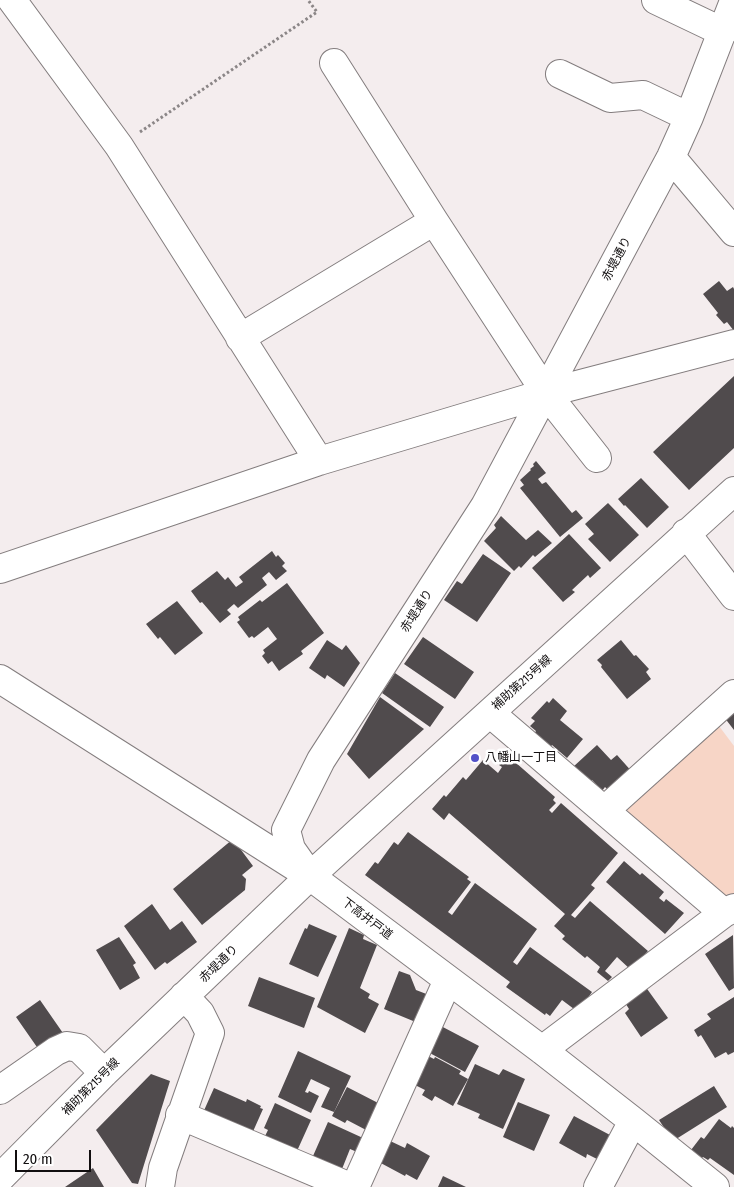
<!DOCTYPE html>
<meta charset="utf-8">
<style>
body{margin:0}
#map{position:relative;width:734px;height:1187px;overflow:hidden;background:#f4edee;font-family:"Fira Sans Condensed",sans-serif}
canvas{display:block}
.scale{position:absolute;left:15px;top:1150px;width:76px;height:22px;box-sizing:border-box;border:2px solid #110e0f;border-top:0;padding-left:6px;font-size:15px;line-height:18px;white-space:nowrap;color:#110e0f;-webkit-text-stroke:4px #fff;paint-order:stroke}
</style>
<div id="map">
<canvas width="734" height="1187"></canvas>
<div class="scale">20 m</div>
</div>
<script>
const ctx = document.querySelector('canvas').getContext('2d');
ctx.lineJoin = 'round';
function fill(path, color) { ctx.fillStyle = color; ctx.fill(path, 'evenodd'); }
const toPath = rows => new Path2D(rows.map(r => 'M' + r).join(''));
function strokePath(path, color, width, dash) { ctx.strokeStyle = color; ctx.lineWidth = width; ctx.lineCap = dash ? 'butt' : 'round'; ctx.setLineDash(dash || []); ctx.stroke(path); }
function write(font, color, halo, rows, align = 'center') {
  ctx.font = font + ' "Fira Sans Condensed","Noto Sans JP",sans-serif'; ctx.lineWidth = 5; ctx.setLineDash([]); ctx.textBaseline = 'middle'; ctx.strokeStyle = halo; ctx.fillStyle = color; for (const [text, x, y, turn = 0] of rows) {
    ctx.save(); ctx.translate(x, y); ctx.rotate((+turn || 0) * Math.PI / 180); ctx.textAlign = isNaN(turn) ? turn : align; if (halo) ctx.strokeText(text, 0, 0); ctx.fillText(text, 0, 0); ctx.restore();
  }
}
fill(toPath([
 [719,726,734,746,734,894,716,896,628,817,627,804]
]), '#f7d5c6');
fill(toPath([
 [719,281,727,291,733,287,734,289,734,331,727,322,724,324,716,315,718,313,703,294],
 [734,376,734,448,689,490,653,452],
 [536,461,546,473,538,479,542,484,546,482,572,513,576,510,583,518,560,537,520,488,524,485,520,480,531,470,530,469,534,466,533,464],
 [641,478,669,507,647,528,625,505,624,506,618,499],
 [608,503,639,535,610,562,588,539,594,534,585,524],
 [501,516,526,540,538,530,552,543,535,557,533,555,521,568,519,566,514,571,484,541,496,528,494,525],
 [569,534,601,568,590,578,588,575,572,590,575,592,563,602,532,568],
 [272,551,276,557,278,555,285,563,282,566,287,571,276,580,269,572,262,578,267,585,238,608,234,604,227,610,231,614,220,623,202,602,200,603,191,591,217,571,225,580,228,577,236,587,243,582,239,577],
 [483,554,511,573,477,622,444,600,457,581,462,584],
 [287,583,324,633,301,651,303,654,279,671,272,661,268,664,262,656,265,653,263,650,277,639,268,627,254,638,252,636,249,638,237,622,240,620,238,617,260,600,262,602],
 [177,601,203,633,175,655,160,637,158,639,146,624],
 [423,637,474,672,455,699,404,664],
 [327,640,342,650,346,645,360,663,344,687,327,675,325,679,309,668],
 [621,640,634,656,636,655,649,669,646,672,651,679,627,699,601,667,602,665,597,660],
 [395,673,444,707,430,727,382,693],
 [380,697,424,729,369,779,347,754],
 [553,698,567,711,560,720,583,739,567,758,552,745,550,748,534,734,536,731,530,726,535,721,531,718,547,701,549,703],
 [734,709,734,730,724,717],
 [597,745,611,760,617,755,634,774,612,794,605,787,602,791,592,780,589,783,573,767],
 [513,750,520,757,515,762,555,797,553,800,556,803,549,810,552,813,561,803,618,853,591,885,595,888,571,915,575,918,590,901,648,951,631,970,617,957,605,971,612,977,608,981,597,972,600,967,587,956,585,958,562,939,565,936,554,926,565,914,449,813,444,820,432,809,444,795,446,797,463,777,466,780,483,760,498,773,502,767,499,765],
 [408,832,469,877,467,879,471,882,448,912,452,915,475,883,537,929,513,962,517,965,530,947,592,992,578,1012,562,1000,550,1016,546,1013,545,1015,506,987,510,982,365,875,375,862,378,864,394,842,398,845],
 [233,839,253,866,242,875,246,879,245,890,202,925,173,889],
 [624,861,640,875,642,873,664,892,659,898,664,902,666,899,684,913,665,934,606,882],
 [152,904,170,930,182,921,197,942,167,964,165,962,155,970,124,926],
 [309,924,337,936,318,977,289,964,305,928,307,929],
 [349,928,364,935,363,939,377,945,360,988,370,994,368,998,379,1004,365,1033,317,1007],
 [733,935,734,988,729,991,705,954],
 [119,937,136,963,133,965,140,978,120,990,96,950],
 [399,971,410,975,416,990,429,995,418,1023,384,1009],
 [259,977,315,998,304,1028,248,1006],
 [645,986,668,1018,641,1037,625,1013,629,1009,624,1001],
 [734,997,734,1052,728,1055,726,1052,715,1058,701,1035,698,1037,694,1030,711,1019,707,1014],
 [40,1000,65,1036,39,1050,16,1017],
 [439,1025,479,1046,465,1072,426,1051],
 [298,1051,351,1076,334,1112,321,1107,330,1088,311,1079,305,1092,308,1093,309,1091,319,1096,311,1113,278,1097],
 [426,1055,434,1059,435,1057,461,1071,459,1074,468,1079,453,1106,435,1096,432,1101,422,1095,425,1090,411,1083],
 [475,1064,499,1075,503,1069,525,1079,503,1129,478,1118,480,1114,457,1104],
 [151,1074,170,1081,138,1184,132,1183,96,1130],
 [714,1086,727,1107,673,1141,659,1120],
 [347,1087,382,1105,368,1131,347,1120,345,1123,332,1116],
 [214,1088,246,1102,247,1099,261,1106,260,1108,263,1109,251,1136,202,1115],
 [518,1102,550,1115,534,1151,503,1137],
 [275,1103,311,1120,297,1151,265,1136,268,1130,264,1128],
 [574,1116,610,1135,597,1159,587,1154,586,1158,559,1143],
 [719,1119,731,1128,732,1126,734,1128,734,1175,710,1158,708,1160,703,1157,702,1158,691,1150,701,1137,704,1139],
 [328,1122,363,1138,357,1152,350,1149,342,1169,313,1156],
 [388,1140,405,1148,407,1143,430,1156,417,1180,406,1174,405,1176,377,1161],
 [93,1168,104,1187,65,1187],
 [443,1176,466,1187,438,1187]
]), '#504b4d');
const minor = toPath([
 [12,0,119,146,319,461],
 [656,0,723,32],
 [334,63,434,221,546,393,597,458],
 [560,74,610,98,643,95,689,117],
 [671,157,734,232],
 [240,338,434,221],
 [686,533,734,596],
 [0,569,319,461,546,393,734,344],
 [0,679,310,876,542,1050,633,1121,715,1187],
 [490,713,724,913],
 [605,810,734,694],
 [310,876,291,849,286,830,321,760,485,506,671,157,689,117,734,1],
 [542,1050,724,913,734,908],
 [0,1090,56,1051,67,1046,79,1048,104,1073],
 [180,1115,350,1187],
 [0,1178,104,1073,310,876,734,491],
 [160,1187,163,1168,210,1033,200,1013,184,996],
 [355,1187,448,980],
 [598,1187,633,1121]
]);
strokePath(minor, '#837d7e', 30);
strokePath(toPath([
 [140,132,317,12,308,0]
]), '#8b8687', 3, [2.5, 2.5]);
strokePath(minor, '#fff', 28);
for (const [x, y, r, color] of [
 [475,758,5,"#5251c8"]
]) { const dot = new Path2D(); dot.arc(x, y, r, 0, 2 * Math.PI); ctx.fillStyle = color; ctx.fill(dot); strokePath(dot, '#fff', 2); }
write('12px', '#110e0f', '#fff', [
 ["赤堤通り",617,259,-62],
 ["赤堤通り",417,611,-57],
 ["補助第215号線",522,683,-42],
 ["下高井戸道",367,919,37],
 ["赤堤通り",219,964,-44],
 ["補助第215号線",91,1087,-45]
]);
write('12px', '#110e0f', '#fff', [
 ["八幡山一丁目",485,758]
], 'left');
</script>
